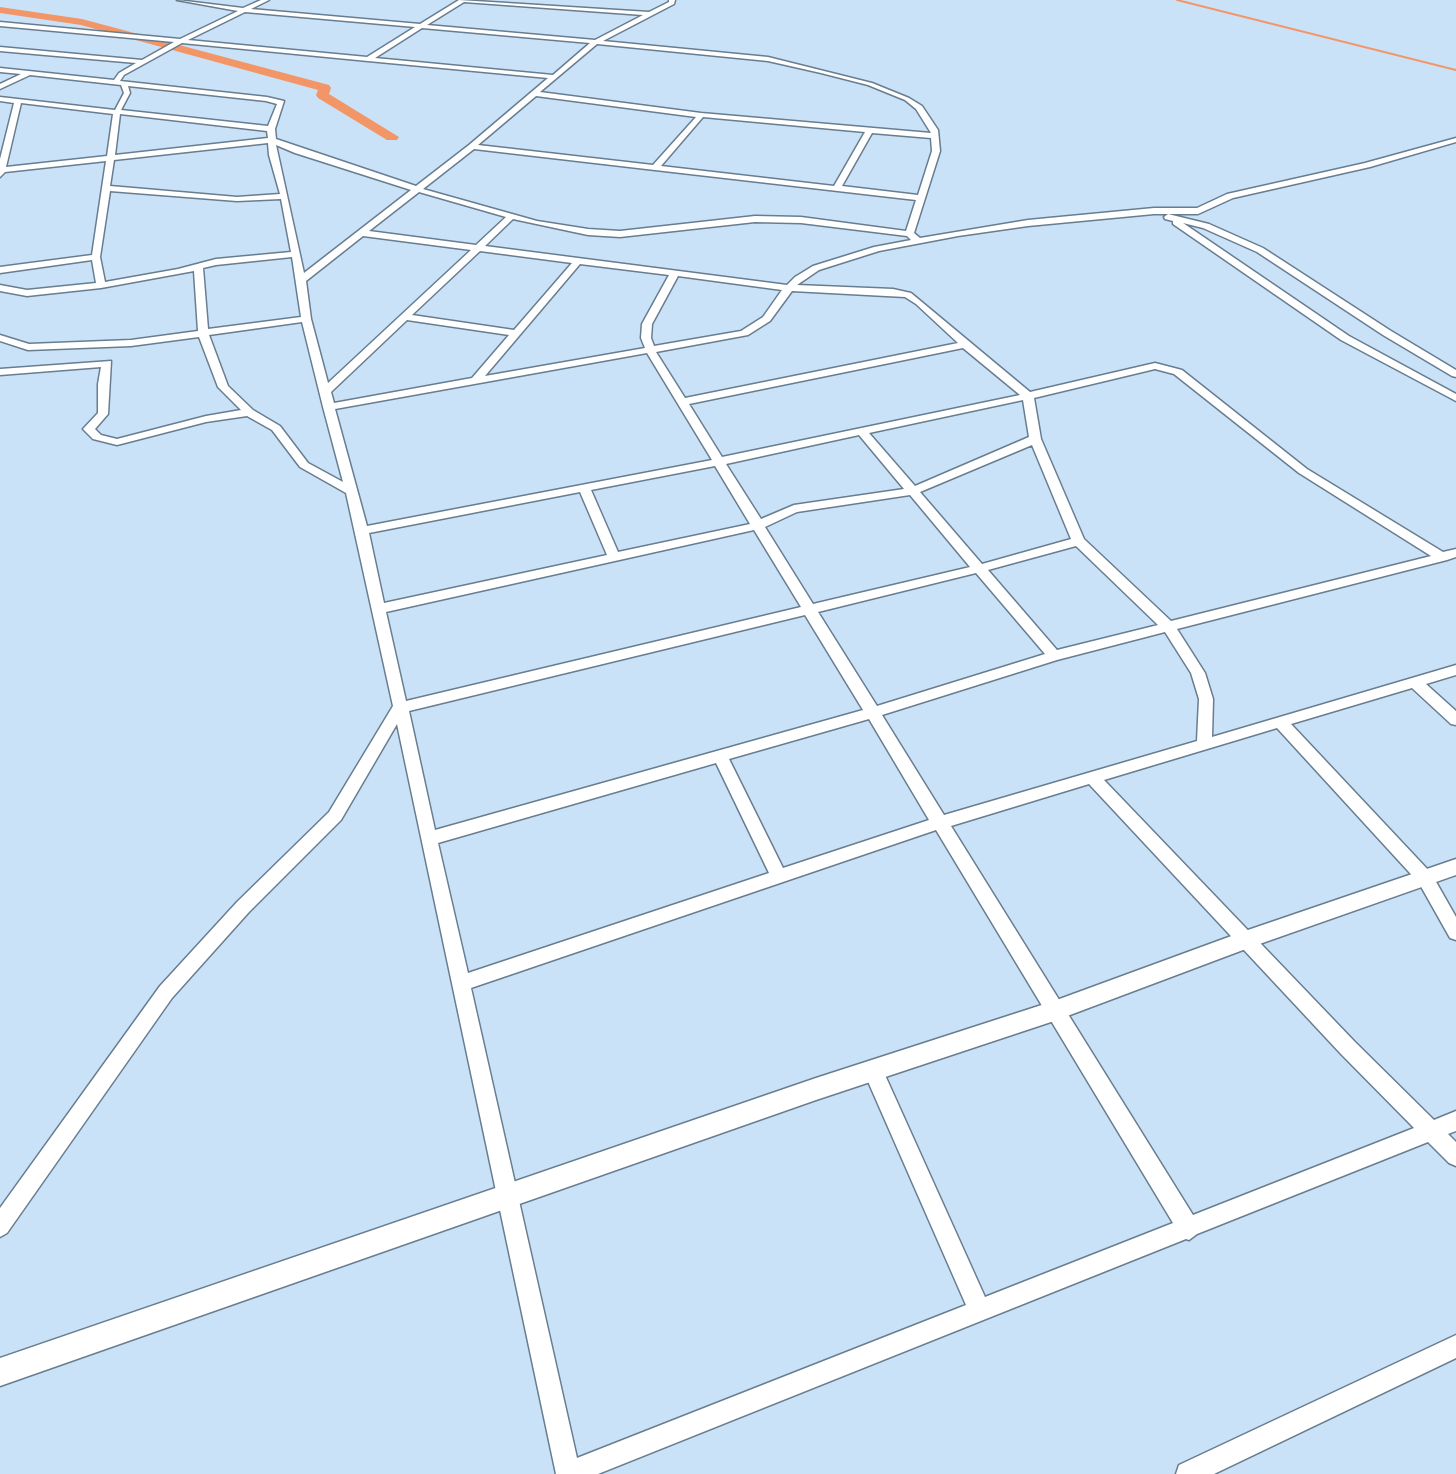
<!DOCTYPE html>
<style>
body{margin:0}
canvas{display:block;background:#cae2f7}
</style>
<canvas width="1456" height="1474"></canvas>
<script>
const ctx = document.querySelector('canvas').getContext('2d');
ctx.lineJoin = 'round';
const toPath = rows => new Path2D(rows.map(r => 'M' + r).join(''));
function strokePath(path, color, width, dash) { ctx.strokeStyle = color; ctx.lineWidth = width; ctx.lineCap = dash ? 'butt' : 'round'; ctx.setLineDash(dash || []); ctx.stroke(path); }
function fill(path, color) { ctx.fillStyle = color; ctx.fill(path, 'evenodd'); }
strokePath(toPath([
 [1177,0,1456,70]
]), '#f39667', 2);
fill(toPath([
 [0,7,82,19,329,85,331,88,329,94,399,137,397,140,387,140,318,98,316,95,318,90,81,25,0,13,0,7]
]), '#f39667');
const minor = toPath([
 [177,0,243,8,261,0,269,0,251,9,420,24,459,0,649,12,669,2,669,0,675,0,674,4,603,41,768,57,872,83,909,98,922,106,938,130,940,151,914,233,920,238,1028,220,1154,208,1197,208,1227,194,1365,163,1456,138,1456,142,1370,167,1233,198,1198,214,1154,214,1028,226,958,236,879,251,819,270,797,285,893,289,911,293,1030,392,1155,363,1182,370,1307,469,1443,552,1456,549,1456,557,1447,560,1177,629,1205,673,1213,699,1212,737,1456,665,1456,675,1426,684,1456,711,1456,725,1451,724,1412,688,1291,724,1431,873,1456,917,1456,940,1450,938,1419,883,1277,728,1104,780,1355,1042,1434,1120,1456,1111,1456,1131,1448,1134,1456,1142,1456,1166,1449,1163,1428,1142,1197,1234,1189,1240,1186,1239,598,1474,556,1474,397,724,341,820,249,912,172,998,7,1233,0,1237,0,1208,160,986,237,902,329,812,393,706,346,493,300,467,272,430,247,416,206,422,117,445,93,439,83,429,98,413,98,384,101,367,0,375,0,369,111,361,108,414,95,429,101,435,117,439,206,416,241,410,218,387,199,337,131,346,28,350,0,341,0,335,29,344,131,340,198,331,194,271,101,288,27,296,0,291,0,285,27,290,96,283,92,260,0,273,0,267,92,255,106,161,5,172,0,177,0,159,14,103,0,101,0,97,115,110,124,93,121,85,30,75,0,89,0,84,21,74,0,72,0,68,114,80,119,73,136,63,0,51,0,47,142,60,174,42,0,26,0,22,180,39,238,11,177,0],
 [464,2,643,15,595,40,427,25,464,2],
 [245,12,415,27,367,57,188,40,245,12],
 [422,28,590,43,553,75,375,58,422,28],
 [182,43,368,61,548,78,469,145,416,186,276,139,275,129,284,101,267,97,120,81,124,75,182,43],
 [597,44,768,61,821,73,868,85,905,100,916,109,931,133,701,113,540,92,597,44],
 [128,86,266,101,277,104,268,126,121,110,130,93,128,86],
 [536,96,696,117,653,165,478,145,536,96],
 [21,103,113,114,107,156,6,167,21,103],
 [120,114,267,131,268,138,115,155,120,114],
 [703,117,865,132,834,186,661,166,703,117],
 [872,133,931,138,932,151,918,195,842,186,872,133],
 [268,143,269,155,280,194,237,197,110,186,114,160,268,143],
 [276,145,295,153,411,190,304,273,276,145],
 [474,149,655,170,916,200,906,231,801,217,755,216,620,231,588,229,537,221,423,189,474,149],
 [110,191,237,201,281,199,291,252,216,259,178,269,105,282,100,257,110,191],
 [419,192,506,217,476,245,369,231,419,192],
 [513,219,588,235,620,237,755,222,801,223,907,236,911,240,874,247,813,266,795,277,787,285,485,246,513,219],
 [363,236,471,250,328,383,311,319,306,281,363,236],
 [480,251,572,263,514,330,412,315,480,251],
 [292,257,301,317,208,329,203,268,216,265,292,257],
 [580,264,669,275,642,324,641,338,645,348,485,376,580,264],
 [678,276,782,290,763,317,741,331,654,346,651,338,652,324,678,276],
 [792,291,905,297,916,304,958,343,685,398,656,352,748,335,770,321,792,291],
 [407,320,509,335,472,378,334,403,331,392,407,320],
 [302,322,323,407,343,482,308,463,280,426,253,410,228,386,209,335,302,322],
 [963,348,1020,395,722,457,689,404,963,348],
 [647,353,712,460,367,526,335,409,647,353],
 [1155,369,1174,374,1299,473,1431,556,1171,621,1084,539,1041,439,1034,398,1155,369],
 [1023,400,1029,437,915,486,869,433,1023,400],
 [859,435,904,489,794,505,761,519,726,464,859,435],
 [1032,445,1071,539,982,564,920,492,1032,445],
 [715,466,750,524,618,552,591,490,715,466],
 [580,492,607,555,384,603,369,533,580,492],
 [910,495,970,567,813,604,765,527,797,512,910,495],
 [754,530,801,607,406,701,386,612,754,530],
 [1076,546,1158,625,1057,650,988,570,1076,546],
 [976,573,1045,654,877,706,818,612,976,573],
 [805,615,863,710,435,830,409,711,805,615],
 [1165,632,1191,673,1199,699,1197,741,944,815,882,715,1057,660,1165,632],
 [869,719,929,820,783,868,729,759,869,719],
 [716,763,769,873,468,973,438,843,716,763],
 [1089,784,1341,1054,1414,1128,1193,1215,951,826,1089,784],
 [936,830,1173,1223,985,1297,880,1064,873,1061,866,1064,863,1070,966,1305,577,1458,471,988,936,830],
 [1168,214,1209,224,1263,248,1391,331,1456,370,1456,377,1452,376,1383,335,1257,252,1203,228,1183,223,1349,336,1456,394,1456,401,1341,340,1173,224,1173,221,1165,219,1164,217,1168,214],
 [1456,1335,1456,1358,1214,1474,1176,1474,1179,1465,1456,1335]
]);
const tertiary = toPath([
 [1456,859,1456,875,1251,947,1054,1021,816,1100,0,1386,0,1358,816,1078,1054,1001,1245,931,1456,859]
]);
strokePath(minor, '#687d90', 3);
strokePath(tertiary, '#687d90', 3);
fill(minor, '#fff');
fill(tertiary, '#fff');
</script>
